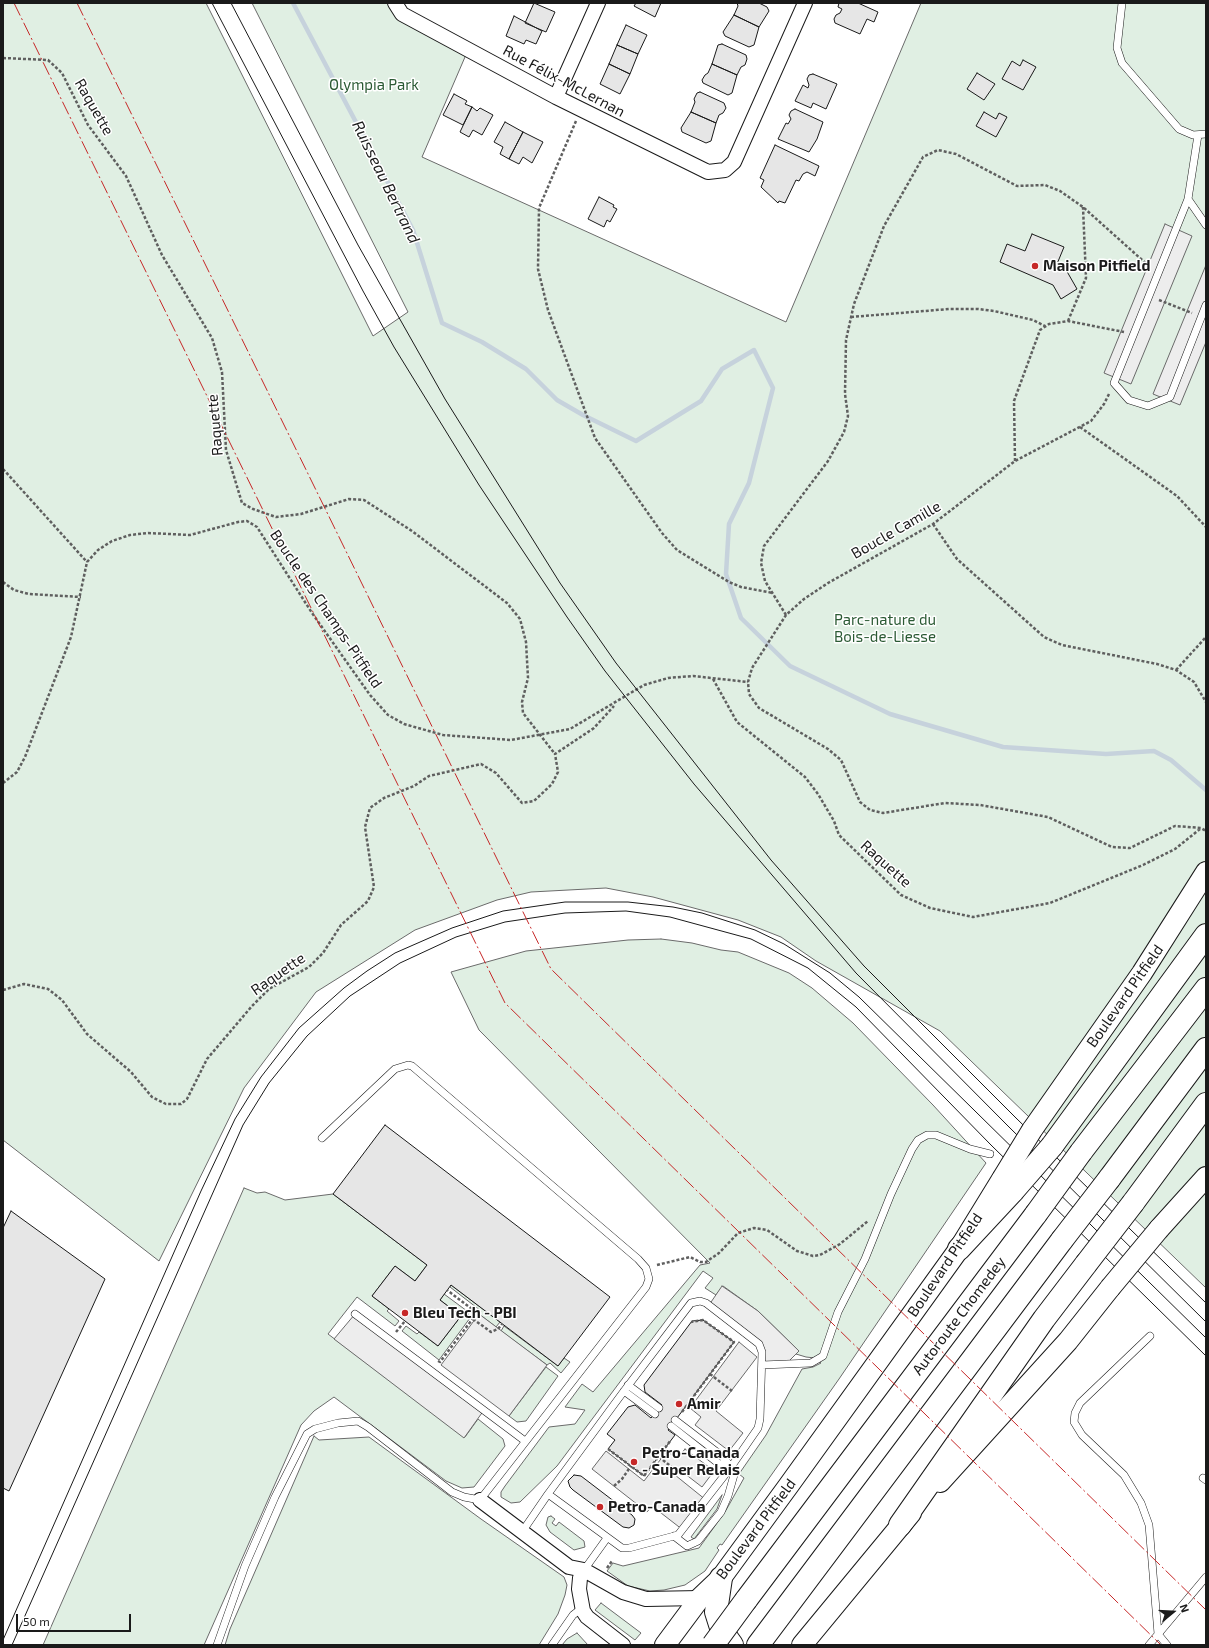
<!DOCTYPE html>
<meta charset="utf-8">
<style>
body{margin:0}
#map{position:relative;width:1209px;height:1648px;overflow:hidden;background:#fff;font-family:"Exo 2",sans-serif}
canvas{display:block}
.frame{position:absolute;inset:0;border:4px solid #1a1a1a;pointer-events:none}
.north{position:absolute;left:1153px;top:1592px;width:40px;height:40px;-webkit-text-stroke:3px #fff;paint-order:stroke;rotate:72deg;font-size:11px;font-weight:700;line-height:16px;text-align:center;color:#1a1a1a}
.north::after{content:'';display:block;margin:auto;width:14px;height:18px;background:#1a1a1a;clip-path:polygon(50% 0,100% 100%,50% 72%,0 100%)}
.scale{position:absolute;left:16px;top:1614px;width:115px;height:18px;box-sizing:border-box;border:2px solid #1a1a1a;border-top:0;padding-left:5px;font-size:12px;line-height:14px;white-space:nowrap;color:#1a1a1a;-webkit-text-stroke:3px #fff;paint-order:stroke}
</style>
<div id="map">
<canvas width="1209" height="1648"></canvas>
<div class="frame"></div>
<div class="north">N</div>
<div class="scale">50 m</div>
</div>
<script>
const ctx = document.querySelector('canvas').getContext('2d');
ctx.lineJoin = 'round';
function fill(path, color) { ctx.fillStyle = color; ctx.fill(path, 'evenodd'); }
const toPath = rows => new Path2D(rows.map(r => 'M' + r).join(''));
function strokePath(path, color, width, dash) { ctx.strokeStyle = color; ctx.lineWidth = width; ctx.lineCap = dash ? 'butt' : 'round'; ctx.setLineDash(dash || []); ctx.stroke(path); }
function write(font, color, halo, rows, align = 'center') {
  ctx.font = font + ' "Exo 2",sans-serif'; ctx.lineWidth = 3; ctx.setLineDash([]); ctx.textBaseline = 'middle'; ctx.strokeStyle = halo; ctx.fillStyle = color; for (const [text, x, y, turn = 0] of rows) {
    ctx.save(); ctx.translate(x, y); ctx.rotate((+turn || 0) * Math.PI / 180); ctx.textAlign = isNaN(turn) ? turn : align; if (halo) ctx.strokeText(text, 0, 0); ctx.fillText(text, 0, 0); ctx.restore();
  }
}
const green = toPath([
 [3,3,206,3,373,336,408,312,252,3,395,3,468,50,422,157,786,322,921,3,1206,3,1206,1288,940,1031,816,961,781,937,738,920,653,897,606,888,531,892,497,900,415,930,316,992,244,1088,159,1261,3,1140,3,3],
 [661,939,692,943,721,950,738,952,789,973,812,988,853,1023,933,1105,986,1163,839,1379,722,1545,720,1544,717,1548,719,1550,705,1571,685,1585,664,1590,650,1591,628,1586,607,1571,613,1563,623,1566,699,1548,725,1512,744,1478,739,1474,766,1435,802,1369,813,1367,821,1363,815,1358,806,1357,796,1354,799,1351,758,1311,723,1286,716,1295,705,1288,713,1278,703,1271,557,1466,520,1502,511,1503,501,1497,501,1492,505,1486,549,1427,575,1424,585,1410,565,1407,582,1384,593,1392,700,1265,710,1263,479,1030,451,972,526,951,628,940,661,939],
 [244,1188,257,1193,265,1192,285,1200,333,1194,427,1265,415,1281,395,1266,372,1296,389,1309,387,1311,399,1321,395,1326,357,1297,328,1334,465,1437,478,1419,503,1439,505,1446,474,1487,462,1488,446,1481,334,1397,314,1411,301,1425,204,1645,43,1645,244,1188],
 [451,1285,500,1322,496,1327,479,1314,481,1311,450,1287,451,1285],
 [444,1294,467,1311,470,1318,439,1360,402,1331,406,1326,417,1334,419,1332,438,1346,461,1316,440,1300,444,1294],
 [504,1326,558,1366,564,1358,570,1362,561,1373,550,1363,547,1365,501,1331,504,1326],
 [546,1367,558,1376,526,1421,517,1422,509,1416,546,1367],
 [314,1436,319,1440,369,1437,481,1519,564,1577,567,1585,565,1595,558,1614,539,1645,225,1645,230,1629,314,1436],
 [722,1495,717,1509,694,1539,691,1537,722,1495],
 [551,1516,555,1519,552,1523,556,1526,559,1522,584,1541,585,1547,574,1550,550,1532,546,1525,548,1517,551,1516],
 [601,1603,641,1633,635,1640,595,1610,601,1603],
 [577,1633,588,1645,562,1645,567,1639,577,1633]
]);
fill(green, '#e0efe3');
strokePath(green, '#6a6a6a', 1);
const parking = toPath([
 [1165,224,1192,236,1131,384,1104,373,1165,224],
 [1206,265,1206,342,1180,405,1153,394,1206,265],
 [722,1286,758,1311,799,1351,786,1364,762,1365,761,1348,709,1305,722,1286],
 [355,1314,484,1410,464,1438,334,1339,355,1314],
 [479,1314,547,1365,509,1416,441,1365,479,1314],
 [739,1342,757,1357,716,1411,743,1433,729,1451,695,1425,701,1417,690,1408,739,1342],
 [685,1449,714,1471,702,1487,680,1470,675,1475,706,1500,683,1530,652,1506,647,1512,592,1469,606,1451,644,1481,667,1451,677,1459,685,1449]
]);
fill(parking, '#ededed');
strokePath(parking, '#6a6a6a', 1);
strokePath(toPath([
 [293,3,413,230,442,323,482,342,526,369,557,400,583,415,636,441,701,401,722,369,754,350,773,388,749,483,729,524,726,574,741,618,790,666,890,714,1003,747,1106,754,1154,751,1171,760,1206,790]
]), '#c6d2dc', 4.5);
const building = toPath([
 [534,3,555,12,546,32,525,23,534,3],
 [636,3,661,3,655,17,634,6,636,3],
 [737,3,759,3,767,7,769,11,759,27,734,15,738,6,737,3],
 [839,3,858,3,878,12,874,22,867,19,860,34,835,23,834,19,836,15,840,13,842,9,838,7,839,3],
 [734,15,759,27,754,45,749,47,725,36,723,32,734,15],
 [514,16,542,31,536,44,526,40,524,44,506,36,514,16],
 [626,25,647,35,638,54,617,45,626,25],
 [722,44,746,55,747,59,745,65,741,67,737,75,712,64,718,45,722,44],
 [617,45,638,54,630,74,609,64,617,45],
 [1023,60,1036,67,1023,90,1002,79,1012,61,1020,66,1023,60],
 [609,64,630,74,620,94,600,84,609,64],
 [712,64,737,75,732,93,728,95,703,83,702,80,705,75,708,73,712,64],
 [977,73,995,84,984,100,967,89,977,73],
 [813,74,837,84,826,109,813,103,811,108,795,101,803,85,808,88,809,85,807,79,809,75,813,74],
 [700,92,724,103,726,108,723,113,719,115,716,123,691,112,695,102,694,99,697,93,700,92],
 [454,94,467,101,465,104,472,107,463,125,443,115,454,94],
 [472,107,477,111,480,108,493,115,482,135,473,130,469,137,460,132,472,107],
 [795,109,823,122,817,139,809,152,778,139,786,123,788,124,791,119,789,115,791,111,795,109],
 [691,112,716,123,711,141,706,143,682,132,681,128,691,112],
 [984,112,996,119,999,113,1007,117,996,137,976,126,984,112],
 [505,122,523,132,509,159,500,154,503,147,494,142,505,122],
 [523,132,543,142,532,163,523,157,519,164,509,159,523,132],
 [775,145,819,166,815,176,807,172,803,174,799,181,796,180,785,203,779,201,778,203,761,187,764,180,760,178,775,145],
 [599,197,614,205,613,207,617,209,610,222,607,220,604,227,588,219,599,197],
 [1032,234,1064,247,1057,264,1065,268,1077,289,1061,299,1053,285,1000,262,1007,244,1025,251,1032,234],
 [385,1125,610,1297,558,1366,451,1285,440,1300,461,1316,438,1346,372,1296,395,1266,415,1281,427,1265,333,1194,385,1125],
 [11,1211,105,1279,9,1491,3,1488,3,1228,11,1211],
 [703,1320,734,1342,668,1430,675,1435,644,1476,608,1449,615,1440,607,1434,628,1407,635,1405,651,1418,662,1405,645,1392,644,1385,692,1321,703,1320],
 [574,1475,581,1476,632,1515,635,1519,634,1525,629,1528,623,1527,573,1490,570,1487,568,1481,574,1475]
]);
fill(building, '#e6e6e6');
strokePath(building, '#1a1a1a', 1);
const service = toPath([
 [1122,3,1117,48,1122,63,1179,129,1193,135,1206,134],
 [1198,135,1188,199,1114,383,1129,400,1148,406,1170,397,1206,305],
 [1188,199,1206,225],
 [355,1314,525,1441],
 [1150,1336,1080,1403,1075,1413,1074,1422,1082,1435,1124,1475,1141,1503,1149,1525,1158,1634,1167,1645],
 [762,1365,811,1363,823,1356,838,1312,865,1259,891,1194,912,1149,918,1140,927,1135,936,1135,970,1149,990,1154],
 [628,1385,659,1408],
 [624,1391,655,1414],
 [671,1426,718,1463,731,1467],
 [1203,1478,1206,1480],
 [522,1532,548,1494,624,1391,691,1303,700,1301,706,1303,759,1344,762,1352,760,1419,758,1428,731,1467,678,1535,629,1548,622,1548,548,1494],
 [674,1536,687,1546,698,1541,721,1512,728,1496,734,1475,731,1467,722,1456,675,1420],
 [584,1570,607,1538],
 [217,1645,245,1566,275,1497,307,1434,315,1429,338,1423,358,1421,368,1427,452,1492,464,1497,480,1500,646,1287,649,1279,646,1268,638,1259,412,1066,408,1065,395,1069,322,1138],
 [552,1645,573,1615,582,1608],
 [1149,1645,1206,1577]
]);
const minor = toPath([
 [395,3,402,14,556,97,708,172,725,170,734,162,805,3],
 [556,97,598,3],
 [480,1500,569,1567,584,1570,623,1592,646,1599,700,1598],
 [584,1570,580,1578,579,1589,583,1611,587,1617,623,1645]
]);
const secondary = toPath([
 [1032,1130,1142,973,1206,872],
 [1159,1229,1206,1177],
 [940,1482,1068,1341,1110,1288],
 [665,1645,700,1598,721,1578,789,1485,959,1249,1002,1179],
 [802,1645,911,1513]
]);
const motorway = toPath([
 [1052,1146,1206,935],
 [1081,1152,1206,989],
 [1109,1179,1206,1049],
 [1133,1203,1206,1104],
 [959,1249,1013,1191],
 [900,1525,1044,1319,1086,1264],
 [721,1578,716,1612,722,1631,732,1645],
 [746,1600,1036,1214],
 [758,1645,1062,1240]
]);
strokePath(service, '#1a1a1a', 8);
strokePath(minor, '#1a1a1a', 16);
strokePath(secondary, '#1a1a1a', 22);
strokePath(motorway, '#1a1a1a', 24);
strokePath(toPath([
 [3,58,48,60,62,73,88,125,126,176,162,255,212,338,222,372,226,450,242,503,253,509,276,517,301,514,349,499,364,500,412,531,507,603,520,619,526,642,528,678,522,702,523,713,555,754],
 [576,121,539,208,538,269,548,310,595,438,662,533,677,550,729,582,741,587,773,593],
 [1159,300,1192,313],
 [851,317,949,309,978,309,994,311,1033,320,1045,326],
 [1068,321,1086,278,1083,207],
 [1109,394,1104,404,1091,421,1015,461,933,524,828,583,804,599,786,615,752,668,748,682,749,694,759,708,828,749,841,760,860,802,870,810,883,813,945,803,980,805,1048,817,1112,847,1130,848,1175,826,1201,828,1206,831],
 [1080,427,1177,496,1206,527],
 [1015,461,1014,401,1040,330,1049,324,1068,321,1124,332],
 [3,469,87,562],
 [933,524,957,559,1044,637,1062,645,1157,664,1176,670,1194,682,1206,702],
 [3,582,14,590,29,594,81,597],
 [786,615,765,581,761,563,764,546,828,461,844,432,848,416,845,394,846,340,854,304,884,226,923,157,938,150,956,154,1017,186,1045,185,1060,191,1083,207,1150,267],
 [1176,670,1206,637],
 [713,679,737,722,805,777,818,794,834,821,839,835,901,895,930,908,973,917,1050,903,1143,865,1175,849,1200,829],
 [3,783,17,772,25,757,71,637,87,562,98,550,112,541,130,535,148,533,190,535,238,522,247,521,257,527,312,613,370,695,388,715,404,724,443,735,511,740,570,729,644,685,668,678,693,676,748,682],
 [3,990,24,984,48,989,62,1000,87,1034,131,1072,152,1097,166,1104,181,1104,187,1099,207,1059,252,1006,269,989,309,967,323,953,341,925,368,901,374,887,365,827,370,808,384,798,414,786,429,776,481,764,496,773,522,803,534,801,552,784,558,772,555,754,594,728,614,706],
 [657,1265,690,1257,700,1262,706,1262,719,1253,738,1233,754,1228,767,1230,797,1251,813,1256,820,1255,840,1244,868,1221],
 [473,1319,491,1332,498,1329,502,1324],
 [396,1332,405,1321],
 [438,1361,440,1362,477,1313,447,1290],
 [710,1374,732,1391],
 [682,1412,734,1342,703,1320,691,1322],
 [608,1449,644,1476,671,1440],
 [659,1457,678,1472],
 [614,1486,622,1479,631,1466],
 [607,1568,612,1561]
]), '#5f5f5f', 2.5, [3, 2]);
strokePath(service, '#fff', 7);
strokePath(minor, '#fff', 14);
strokePath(secondary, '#fff', 20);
strokePath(motorway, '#fff', 22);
strokePath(toPath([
 [212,3,363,291,394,347,479,485,567,617,605,671,694,784,856,973,1008,1126,1206,1322],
 [231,3,358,245,445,399,560,583,616,663,771,860,864,966,1016,1118,1206,1303],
 [3,1640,201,1191,235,1119,261,1077,299,1028,344,988,367,971,395,953,452,928,503,911,565,902,628,902,673,907,702,913,755,930,784,944,830,973,859,997,1206,1338],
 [12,1645,243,1125,269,1083,307,1036,350,996,400,963,456,937,505,922,565,913,626,911,670,917,751,939,808,968,856,1007,991,1145,1206,1356]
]), '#1a1a1a', 1);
const secondaryBridge = toPath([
 [1002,1179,1032,1130],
 [1110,1288,1159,1229]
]);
const motorwayBridge = toPath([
 [1013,1191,1052,1146],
 [1036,1214,1081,1152],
 [1062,1240,1109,1179],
 [1086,1264,1133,1203],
 [713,1645,746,1600]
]);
strokePath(secondaryBridge, '#1a1a1a', 22, []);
strokePath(motorwayBridge, '#1a1a1a', 24, []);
strokePath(secondaryBridge, '#fff', 20);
strokePath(motorwayBridge, '#fff', 22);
strokePath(toPath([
 [14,3,505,1003,1161,1645],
 [77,3,551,969,1206,1610]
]), '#c62828', 1, [14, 3, 2, 3]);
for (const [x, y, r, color] of [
 [1035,266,4,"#c62828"],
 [405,1313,4,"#c62828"],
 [679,1404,4,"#c62828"],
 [634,1462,4,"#c62828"],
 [600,1507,4,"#c62828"]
]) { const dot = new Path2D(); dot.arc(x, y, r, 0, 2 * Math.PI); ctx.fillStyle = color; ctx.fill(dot); strokePath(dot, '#fff', 1.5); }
write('15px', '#1a1a1a', '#fff', [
 ["Rue Félix-McLernan",564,81,28],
 ["Raquette",94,107,60],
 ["Raquette",215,425,-95],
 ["Boucle Camille",896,530,-30],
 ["Boucle des Champs-Pitfield",326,609,56],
 ["Raquette",886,864,42],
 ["Raquette",278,974,-35],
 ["Boulevard Pitfield",1125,996,-55],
 ["Boulevard Pitfield",945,1265,-56],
 ["Autoroute Chomedey",959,1316,-53],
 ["Boulevard Pitfield",756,1529,-53]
]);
write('15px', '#2b5a34', '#fff', [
 ["Olympia Park",374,85],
 ["Parc-nature du",885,620],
 ["Bois-de-Liesse",885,637]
]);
write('bold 15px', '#1a1a1a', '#fff', [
 ["Maison Pitfield",1043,266],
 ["Bleu Tech - PBI",413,1313],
 ["Amir",687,1404],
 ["Petro-Canada",642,1453],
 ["- Super Relais",642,1470],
 ["Petro-Canada",608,1507]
], 'left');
write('italic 16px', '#1a1a1a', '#fff', [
 ["Ruisseau Bertrand",386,182,64]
]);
</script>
